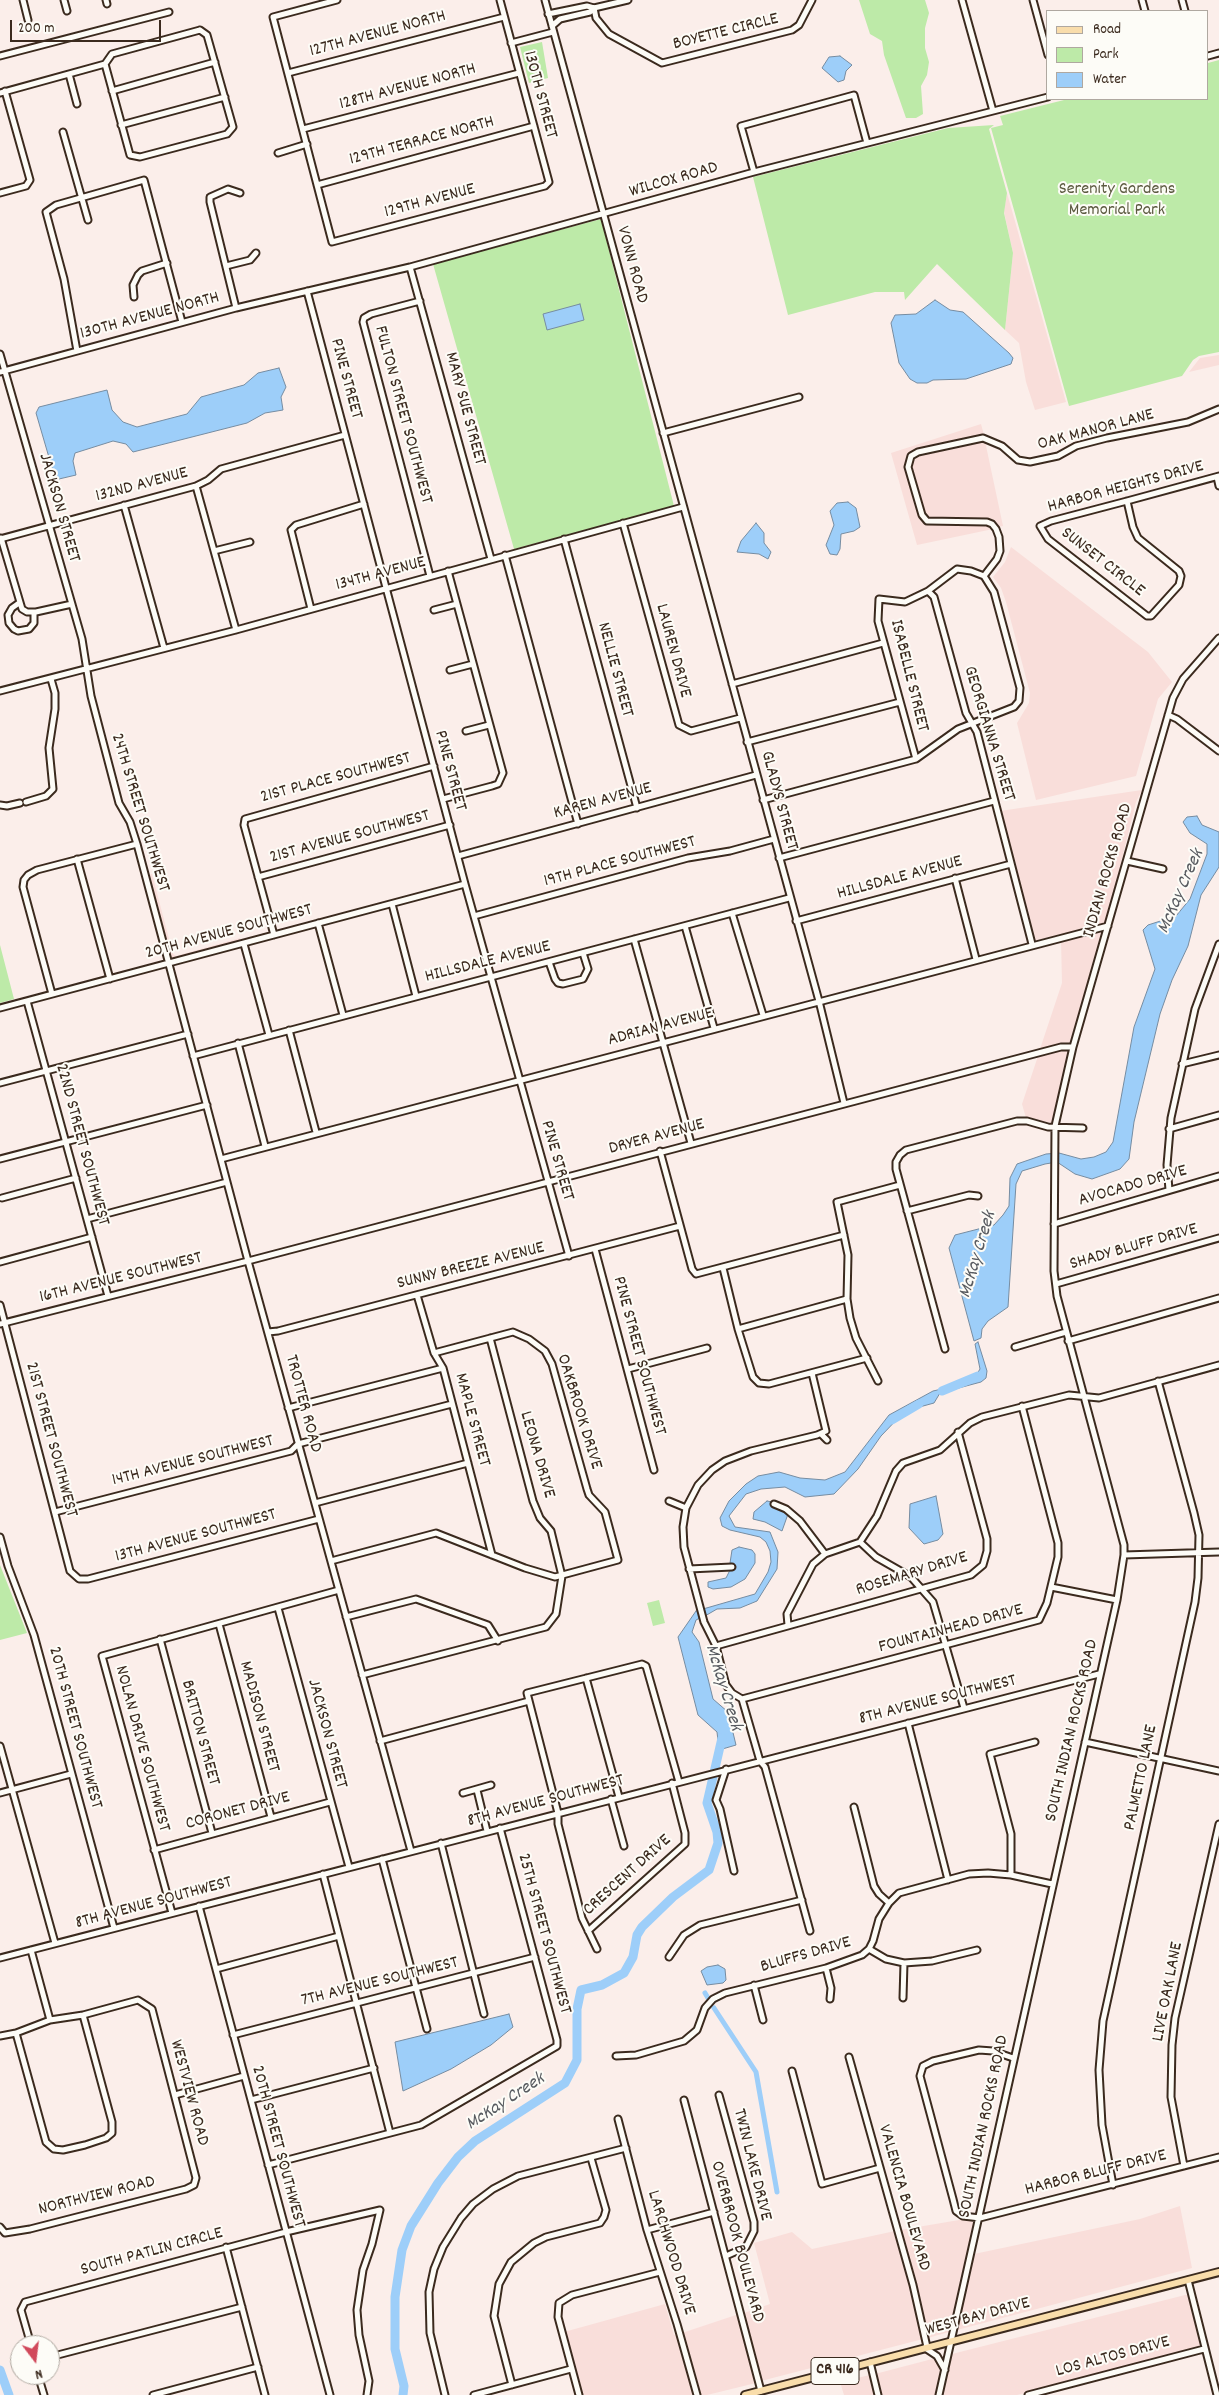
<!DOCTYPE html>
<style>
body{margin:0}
#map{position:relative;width:1219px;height:2395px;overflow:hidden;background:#fbeeea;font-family:Dekko,sans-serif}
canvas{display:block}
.legend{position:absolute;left:1046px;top:10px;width:162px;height:90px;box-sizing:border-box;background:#fdfcf7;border:1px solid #afa8a0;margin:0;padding:6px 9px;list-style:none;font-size:15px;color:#3b2a1e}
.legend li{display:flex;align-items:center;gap:10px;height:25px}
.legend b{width:25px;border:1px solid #afa8a0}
.north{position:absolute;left:10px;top:2335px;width:50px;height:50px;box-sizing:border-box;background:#fdfcf7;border:1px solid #afa8a0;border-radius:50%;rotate:165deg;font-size:14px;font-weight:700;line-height:20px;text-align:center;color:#3b2a1e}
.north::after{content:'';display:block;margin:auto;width:18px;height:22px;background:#d1495b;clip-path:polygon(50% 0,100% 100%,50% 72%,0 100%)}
.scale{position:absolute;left:10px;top:20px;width:151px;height:22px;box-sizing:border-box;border:2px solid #3b2a1e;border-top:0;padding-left:6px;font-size:15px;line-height:18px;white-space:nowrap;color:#3b2a1e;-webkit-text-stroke:4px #fdfcf7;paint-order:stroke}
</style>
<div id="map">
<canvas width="1219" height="2395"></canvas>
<ul class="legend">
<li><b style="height:6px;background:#f9ddab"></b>Road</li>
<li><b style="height:14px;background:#bdeaa8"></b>Park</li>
<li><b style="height:14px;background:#9dcef9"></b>Water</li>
</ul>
<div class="north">N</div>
<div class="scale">200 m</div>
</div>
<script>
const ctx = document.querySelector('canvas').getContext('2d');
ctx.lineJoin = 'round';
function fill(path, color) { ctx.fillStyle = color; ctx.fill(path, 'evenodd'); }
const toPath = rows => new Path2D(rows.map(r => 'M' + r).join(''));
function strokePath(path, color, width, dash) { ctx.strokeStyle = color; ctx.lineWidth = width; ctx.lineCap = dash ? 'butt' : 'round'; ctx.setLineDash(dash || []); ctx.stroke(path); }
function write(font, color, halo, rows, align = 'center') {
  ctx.font = font + ' Dekko,sans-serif'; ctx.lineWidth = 4; ctx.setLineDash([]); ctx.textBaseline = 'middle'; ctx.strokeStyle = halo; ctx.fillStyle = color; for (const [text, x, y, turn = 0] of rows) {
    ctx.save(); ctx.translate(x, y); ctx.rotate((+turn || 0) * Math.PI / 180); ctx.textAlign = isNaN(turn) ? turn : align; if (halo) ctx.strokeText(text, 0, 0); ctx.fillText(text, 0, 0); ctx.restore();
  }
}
fill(toPath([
 [1007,193,1066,402,1035,410,1026,382,1019,343,1005,330,1013,253,1004,212],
 [1219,355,1219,365,1189,372,1200,358],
 [981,424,984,435,916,450,910,453,906,468,919,515,926,523,933,525,987,525,993,529,917,545,891,453],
 [975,441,985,441,1003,526,998,527,993,521,987,519,929,519,924,513,911,467,913,458],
 [1011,547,1148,652,1172,682,1158,699,1136,776,1036,800,1017,723,1029,703,1030,693,1006,602,1001,588,993,577,1005,562],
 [1142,790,1136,802,1106,923,1034,941,1000,811],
 [152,874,173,954,176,956,240,938,241,940,171,959,148,875],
 [1104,930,1071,1044,1060,1044,1040,1049,1062,983,1061,940],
 [1061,1050,1070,1050,1053,1123,1026,1118,1022,1104,1038,1056],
 [1180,2206,1192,2268,957,2330,974,2254,1140,2219],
 [965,2219,976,2221,952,2331,928,2338,900,2230],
 [895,2231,923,2339,761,2381,744,2313,770,2304,754,2243,792,2232,812,2249],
 [1189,2294,1201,2346,1017,2395,942,2395,952,2354],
 [665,2304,674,2335,677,2334,694,2395,581,2395,564,2332],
 [739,2314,756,2383,707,2395,699,2395,682,2333],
 [936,2358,942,2371,936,2395,881,2395,875,2374],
 [870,2375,875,2395,844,2395,840,2382]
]), '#f9deda');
fill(toPath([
 [859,0,925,0,929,13,925,28,925,48,929,62,927,75,921,86,923,114,916,118,906,118,884,55,882,41,870,34],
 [542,42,548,78,529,83,520,47],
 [1219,60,1219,352,1199,356,1193,360,1182,376,1069,406,991,128,1003,125,1000,116,1068,99,1208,99,1208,63],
 [994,125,989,129,1007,193,1004,213,1013,253,1005,330,937,264,905,300,904,292,875,292,788,315,753,177,948,128],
 [601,219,674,506,514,549,433,264],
 [0,945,14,999,0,1003],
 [0,1565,27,1633,0,1640],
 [659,1600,665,1623,653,1626,647,1603]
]), '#bdeaa8');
const water = toPath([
 [840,56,852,65,846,71,844,80,838,82,822,68,829,57,840,56],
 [935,300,950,310,963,312,1009,353,1013,358,1011,364,966,379,933,380,927,383,917,383,910,379,899,363,891,323,895,315,916,314,935,300],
 [580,304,584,320,547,330,543,314,580,304],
 [279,368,286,387,281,397,283,410,265,413,247,423,133,452,126,444,113,441,75,453,73,461,76,475,59,479,55,478,36,413,39,407,107,390,112,410,123,422,137,427,187,414,201,397,244,385,258,373,279,368],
 [848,502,856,508,860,527,854,531,841,534,840,549,837,555,830,554,826,545,834,525,830,511,837,503,848,502],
 [756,523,764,533,764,543,771,552,768,559,759,554,737,552,741,541,756,523],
 [1197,816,1202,825,1219,832,1219,867,1201,895,1188,946,1172,980,1160,1014,1134,1122,1129,1159,1120,1169,1092,1179,1075,1174,1057,1162,1045,1164,1022,1171,1016,1184,1008,1307,988,1321,982,1329,981,1338,974,1341,949,1248,955,1235,994,1225,1003,1215,1009,1206,1010,1178,1017,1164,1046,1154,1059,1153,1081,1159,1094,1157,1106,1152,1113,1142,1134,1027,1155,969,1143,930,1148,925,1176,916,1190,899,1207,854,1207,844,1190,833,1183,822,1187,817,1197,816],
 [978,1342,987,1371,986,1378,981,1382,940,1393,934,1403,905,1411,881,1436,858,1469,834,1494,805,1497,785,1487,761,1489,746,1494,729,1516,735,1527,770,1532,778,1552,777,1569,757,1601,740,1608,717,1609,705,1616,703,1609,755,1594,768,1572,771,1562,770,1551,766,1542,760,1537,730,1530,722,1526,720,1518,729,1501,746,1484,758,1476,779,1472,800,1478,825,1480,845,1472,889,1415,933,1391,960,1385,975,1377,980,1369,975,1344,978,1342],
 [936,1496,943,1534,938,1540,924,1544,909,1528,910,1504,936,1496],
 [767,1501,772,1502,771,1506,788,1514,782,1531,765,1522,753,1519,754,1512,767,1501],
 [739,1547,752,1550,755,1554,755,1563,745,1579,731,1587,713,1589,708,1587,708,1582,726,1578,730,1570,735,1569,734,1564,730,1563,732,1550,739,1547],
 [696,1611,698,1611,700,1618,696,1620,692,1632,699,1642,713,1699,728,1712,736,1745,719,1750,717,1732,698,1715,678,1637,696,1611],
 [718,1965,725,1969,726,1980,723,1983,707,1985,701,1971,707,1967,718,1965],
 [509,2014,513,2027,491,2045,451,2069,403,2091,395,2042,509,2014]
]);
fill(water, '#9dcef9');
strokePath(water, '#768ca1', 1);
strokePath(toPath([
 [705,1993,708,1998],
 [714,2008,756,2072,777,2192]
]), '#9dcef9', 5);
strokePath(toPath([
 [942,1391,978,1376],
 [892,1420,919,1404],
 [0,2370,9,2395],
 [403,2395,404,2386,395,2349,395,2297,402,2250,411,2226,438,2183,458,2157,475,2141,565,2083,577,2060,577,2009,581,1990,602,1985,624,1973,633,1957,637,1935,642,1927,673,1897,709,1870,718,1843,717,1832,707,1803,722,1738]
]), '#9dcef9', 9);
const minor = toPath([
 [23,0,28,20],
 [64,0,67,11],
 [106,0,107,4],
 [337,0,273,17,332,242,545,186,549,182,500,0],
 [545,0,819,1001,844,1103],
 [628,0,594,8,596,18,609,34,662,63,792,30,799,25,812,0],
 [962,0,993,111],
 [1033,0,1048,55],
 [1142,0,1145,11],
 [1182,0,1185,11],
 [548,14,587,6,594,8],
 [552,26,560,19,590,12,594,8],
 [200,30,207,35,233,127,227,134,140,157,130,155,105,64,112,54,200,30],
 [511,43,553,32],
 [0,56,169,12],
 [1208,56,1219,53],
 [288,73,504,17],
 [69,74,77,104],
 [112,91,215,62],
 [0,93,105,64],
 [121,125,225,97],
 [303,129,519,73],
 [63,132,88,220],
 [278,153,307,144],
 [754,172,741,126,854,95,867,143],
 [317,185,534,126],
 [0,193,26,186,30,180,5,91],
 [226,266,250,260,256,253],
 [410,267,491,559],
 [307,291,465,884,569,1256],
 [134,297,133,285,138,275,142,271,167,263],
 [420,301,371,314,364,318,363,322,430,576],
 [236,308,210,202,210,197,228,189,240,193],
 [77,351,64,279,46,212,56,205,144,180,182,322],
 [0,354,82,639,91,696,119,803,130,822,137,844,248,1261,411,1851],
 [0,372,236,308,410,267,754,172,1048,97],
 [663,433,799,397],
 [1217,477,1219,486],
 [196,486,236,630],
 [1127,501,1133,527,1138,538,1179,571,1181,576,1179,585,1151,616,1147,616,1048,539,1040,526,1051,521,1127,501,1219,476],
 [124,505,164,648],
 [623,523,679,725,691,731,740,718],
 [1,538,22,609,27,612,36,612,72,604],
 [0,539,196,486,208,480,221,469,345,435],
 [564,539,637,808],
 [214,551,250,542],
 [505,555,578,824],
 [984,576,997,559,1000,551,999,537,996,529,992,524,987,522,927,521,922,515,908,467,911,456,918,452,983,438,1002,446,1018,460,1030,462,1058,456,1076,446,1107,438,1188,422,1219,409],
 [928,591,934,597,966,713,977,732,1032,944],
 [19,603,12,608,8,615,9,623,14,629,18,631,29,629,34,623,34,612],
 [311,609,291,530,296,525,364,504],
 [434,610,457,604],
 [450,670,473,664],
 [732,684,883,643],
 [0,691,236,630,683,507],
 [1168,715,1177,719,1219,751],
 [466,731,489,725],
 [747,742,900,702],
 [443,799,492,786,498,784,503,773,448,571],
 [763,800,916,759,958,729,1014,707,1019,701,1020,688,994,592,984,576,971,571,957,569,928,591,905,602,879,599,878,621,916,759],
 [26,802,46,796,53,789,49,748,55,709,55,693,51,679],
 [0,805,7,806,20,803],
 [458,856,756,775],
 [779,858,994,801],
 [77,859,110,979],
 [1127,861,1163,869],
 [258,877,450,825],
 [955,878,976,959],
 [392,904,416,996],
 [732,913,763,1015],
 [474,916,688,858,730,851,774,839],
 [796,921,1011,864],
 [318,923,343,1015],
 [685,926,714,1028],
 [274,935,244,825,245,819,434,766],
 [634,939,691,1143],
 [244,944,269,1035],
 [549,962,555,979,558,983,563,984,583,979,588,969,583,953],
 [52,994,23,887,24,880,28,875,37,870,137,844],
 [27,1001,108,1296],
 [0,1008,465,884],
 [289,1030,316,1132],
 [238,1043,265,1146],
 [193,1056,789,898],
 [1182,1064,1219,1055],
 [0,1083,188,1034],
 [1169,1129,1219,1115],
 [660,1151,692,1269,696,1274,844,1235],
 [0,1159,207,1105],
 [221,1159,1108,926],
 [1169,1190,1167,1165,1171,1118,1195,1009,1219,944],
 [2,1198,76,1178],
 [907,1211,969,1195,978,1196],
 [87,1219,227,1182],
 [1054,1224,1219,1176],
 [595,1249,654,1470],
 [0,1262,92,1237],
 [723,1268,738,1329,753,1377,759,1383,769,1384,867,1358],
 [1056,1284,1219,1238],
 [417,1295,434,1353,443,1368,492,1555],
 [0,1305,70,1571,79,1579,88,1579,319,1519],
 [0,1324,248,1261,1061,1047,1073,1047],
 [738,1329,847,1299],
 [268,1332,278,1331,680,1226],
 [1068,1341,1219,1298],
 [1015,1347,1066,1332],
 [945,1349,896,1169,896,1162,900,1155,906,1150,1017,1121,1027,1121,1048,1127,1083,1128],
 [628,1369,707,1348],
 [878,1381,856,1338,850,1318,847,1299,848,1255,837,1202,900,1185],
 [288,1408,443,1368],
 [821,1434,827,1440],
 [669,1501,686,1508],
 [315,1503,468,1463],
 [774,1504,786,1509,800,1521,825,1554],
 [55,1512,291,1451,298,1444,452,1404],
 [0,1537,8,1566,34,1635,114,1928],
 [860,1542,876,1557,911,1577,933,1602,964,1708],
 [1124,1555,1219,1552],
 [331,1561,436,1533,525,1568,555,1577,618,1560,605,1512,589,1495,587,1489,552,1364,545,1351,529,1339,513,1332,434,1353],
 [689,1569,732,1567],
 [1051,1587,1117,1600],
 [278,1608,349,1867],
 [346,1617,416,1599,488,1625,498,1641],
 [219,1624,271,1817],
 [788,1625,787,1614,813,1564,825,1554,860,1542,877,1516,896,1471,903,1463,940,1450,970,1423,982,1417,1069,1395,1099,1398,1219,1365],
 [160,1639,212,1833],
 [716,1646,971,1575,983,1565,987,1551,987,1539,958,1432],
 [362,1675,546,1627,556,1614,562,1576,551,1531,540,1518,533,1501,490,1338],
 [586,1678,619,1797],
 [742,1699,1039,1620,1047,1603,1058,1557,1058,1543,1022,1406],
 [908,1723,948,1880],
 [380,1741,529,1701],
 [1085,1742,1219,1771],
 [0,1746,55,1943],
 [726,1769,716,1800,720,1809,734,1871],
 [477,1790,487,1831],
 [0,1793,71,1774],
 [463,1793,491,1785],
 [611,1799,624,1846],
 [854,1807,874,1886,879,1894,889,1903],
 [441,1843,484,2014],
 [154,1850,330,1802],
 [382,1859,427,2029],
 [323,1874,390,2133],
 [1011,1875,1011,1834,990,1754,1035,1742],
 [199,1906,330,2395],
 [172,1913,102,1656,339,1590],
 [588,1931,685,1844,685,1833,672,1783],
 [810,1931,765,1767,760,1761,742,1699,732,1693,726,1685,716,1646,704,1622,684,1547,683,1527,686,1508,698,1485,712,1470,725,1461,751,1451,817,1435,826,1431,812,1373],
 [597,1949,582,1918,558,1824,558,1813,527,1693,642,1664,646,1666,679,1782],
 [869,1949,886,1959,904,1963,932,1961,977,1950],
 [31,1950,50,2020],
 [669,1957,684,1935,700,1925,802,1900],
 [0,1958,1099,1674],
 [826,1968,831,1988,830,1999],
 [216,1969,339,1936],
 [754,1985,763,2020],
 [903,1998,904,1963],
 [16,2033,46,2142,54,2149,63,2150,85,2145,106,2138,112,2133,112,2122,83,2015],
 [233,2035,535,1957],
 [0,2036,16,2033,50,2020,83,2015,138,2000,152,2009,196,2178,194,2185,186,2189,30,2229,5,2233,0,2227],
 [616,2056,636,2055,684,2041,697,2030,705,2008,713,1999,725,1993,826,1968,862,1955,869,1949,873,1941,879,1919,889,1903,899,1893,969,1874,988,1873,1011,1875,1052,1884],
 [849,2057,913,2285,927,2347],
 [1013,2058,993,2051,979,2050,933,2061,923,2066,920,2076,953,2199,956,2211,963,2216,980,2218,1219,2157],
 [792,2071,822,2184,880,2168],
 [175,2095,244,2076],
 [719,2095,754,2222,754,2231,746,2247,726,2256],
 [251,2100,374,2068],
 [684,2100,761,2391],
 [618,2119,647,2230,677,2324,697,2395],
 [268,2165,421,2125,557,2046,557,2040,500,1828],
 [1184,2166,1171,2097,1172,2045,1175,2018,1219,1824],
 [1113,2185,1102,2125,1099,2070,1103,2021,1195,1602,1198,1578,1199,1535,1194,1513,1158,1381],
 [647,2230,714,2212],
 [226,2247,265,2395],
 [1188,2280,1217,2395],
 [31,2345,21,2310,25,2302,286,2232,380,2210,372,2244,363,2270,357,2310,359,2335,369,2381,367,2395],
 [925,2348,937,2356,945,2370],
 [50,2357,242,2307],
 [870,2362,878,2395],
 [38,2375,44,2395],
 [512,2385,494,2316,499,2284,511,2262,534,2243,546,2237,600,2223,604,2217,606,2210,591,2158],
 [153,2395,258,2367],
 [445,2395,430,2333,429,2292,434,2269,443,2247,461,2218,473,2204,493,2189,518,2176,626,2148],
 [474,2395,571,2369],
 [579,2395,558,2317,559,2303,572,2295,660,2272],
 [939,2395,1117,1600,1124,1555,1124,1545,1057,1296,1054,1271,1055,1126,1073,1047,1173,698,1183,679,1219,638],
 [1028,2395,1204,2349]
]);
const major = toPath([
 [745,2395,1219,2272]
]);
strokePath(minor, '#3b2a1e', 9);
strokePath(major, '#3b2a1e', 10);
strokePath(minor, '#fdfcf7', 5);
strokePath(major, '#f9ddab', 6);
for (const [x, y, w] of [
 [835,2371,48]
]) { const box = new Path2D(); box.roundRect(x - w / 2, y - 13.5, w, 27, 4); ctx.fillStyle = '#fdfcf7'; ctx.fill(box); strokePath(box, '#3b2a1e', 1); }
write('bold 16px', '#3b2a1e', null, [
 ["CR 416",835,2371]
]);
write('18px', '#3b2a1e', '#fdfcf7', [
 ["BOYETTE CIRCLE",726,33,-14],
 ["127TH AVENUE NORTH",378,35,-15],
 ["128TH AVENUE NORTH",408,88,-15],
 ["130TH STREET",539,95,75],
 ["129TH TERRACE NORTH",422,142,-15],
 ["WILCOX ROAD",674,181,-16],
 ["129TH AVENUE",430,202,-15],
 ["VONN ROAD",631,265,75],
 ["130TH AVENUE NORTH",150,317,-15],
 ["PINE STREET",345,379,75],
 ["MARY SUE STREET",464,409,75],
 ["FULTON STREET SOUTHWEST",402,415,75],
 ["OAK MANOR LANE",1096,431,-15],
 ["132ND AVENUE",142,486,-15],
 ["HARBOR HEIGHTS DRIVE",1126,488,-15],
 ["JACKSON STREET",58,508,74],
 ["SUNSET CIRCLE",1102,563,38],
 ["134TH AVENUE",381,575,-15],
 ["LAUREN DRIVE",672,651,75],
 ["NELLIE STREET",614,670,75],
 ["ISABELLE STREET",908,676,76],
 ["GEORGIANNA STREET",988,734,73],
 ["PINE STREET",449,771,75],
 ["21ST PLACE SOUTHWEST",336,779,-15],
 ["GLADYS STREET",778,801,75],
 ["KAREN AVENUE",603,802,-15],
 ["24TH STREET SOUTHWEST",139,813,73],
 ["21ST AVENUE SOUTHWEST",350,838,-15],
 ["19TH PLACE SOUTHWEST",620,863,-15],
 ["INDIAN ROCKS ROAD",1109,871,-74],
 ["HILLSDALE AVENUE",900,879,-15],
 ["20TH AVENUE SOUTHWEST",229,933,-15],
 ["HILLSDALE AVENUE",488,963,-14],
 ["ADRIAN AVENUE",661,1028,-15],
 ["DRYER AVENUE",657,1138,-15],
 ["22ND STREET SOUTHWEST",81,1145,75],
 ["PINE STREET",556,1161,74],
 ["AVOCADO DRIVE",1133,1187,-16],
 ["SHADY BLUFF DRIVE",1134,1248,-16],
 ["SUNNY BREEZE AVENUE",471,1267,-14],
 ["16TH AVENUE SOUTHWEST",121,1279,-14],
 ["PINE STREET SOUTHWEST",638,1356,75],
 ["TROTTER ROAD",302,1404,75],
 ["OAKBROOK DRIVE",578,1412,73],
 ["MAPLE STREET",471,1420,75],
 ["21ST STREET SOUTHWEST",50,1440,75],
 ["LEONA DRIVE",536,1455,74],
 ["14TH AVENUE SOUTHWEST",193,1462,-14],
 ["13TH AVENUE SOUTHWEST",196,1537,-15],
 ["ROSEMARY DRIVE",912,1575,-17],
 ["FOUNTAINHEAD DRIVE",951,1630,-15],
 ["8TH AVENUE SOUTHWEST",938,1701,-14],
 ["MADISON STREET",258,1717,75],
 ["20TH STREET SOUTHWEST",74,1728,75],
 ["SOUTH INDIAN ROCKS ROAD",1073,1731,-77],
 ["BRITTON STREET",199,1733,75],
 ["JACKSON STREET",326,1734,75],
 ["NOLAN DRIVE SOUTHWEST",141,1749,75],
 ["PALMETTO LANE",1142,1778,-78],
 ["8TH AVENUE SOUTHWEST",546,1802,-15],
 ["CORONET DRIVE",238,1812,-15],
 ["CRESCENT DRIVE",628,1876,-42],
 ["8TH AVENUE SOUTHWEST",154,1904,-15],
 ["25TH STREET SOUTHWEST",543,1934,75],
 ["BLUFFS DRIVE",806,1956,-16],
 ["7TH AVENUE SOUTHWEST",380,1983,-14],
 ["LIVE OAK LANE",1169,1992,-79],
 ["WESTVIEW ROAD",188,2093,75],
 ["SOUTH INDIAN ROCKS ROAD",985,2127,-78],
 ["20TH STREET SOUTHWEST",277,2147,75],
 ["TWIN LAKE DRIVE",751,2165,76],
 ["HARBOR BLUFF DRIVE",1096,2174,-14],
 ["NORTHVIEW ROAD",97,2197,-14],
 ["VALENCIA BOULEVARD",903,2198,74],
 ["OVERBROOK BOULEVARD",736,2242,75],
 ["SOUTH PATLIN CIRCLE",152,2253,-15],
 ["LARCHWOOD DRIVE",670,2253,73],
 ["WEST BAY DRIVE",978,2318,-15],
 ["LOS ALTOS DRIVE",1113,2358,-15]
]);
write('18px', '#5c5a40', '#fdfcf7', [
 ["Serenity Gardens",1117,191],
 ["Memorial Park",1117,212]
]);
write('italic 19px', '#585b60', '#fdfcf7', [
 ["McKay Creek",1182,892,-66],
 ["McKay Creek",979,1255,-73],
 ["McKay Creek",722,1688,73],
 ["McKay Creek",506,2103,-33]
]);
</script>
